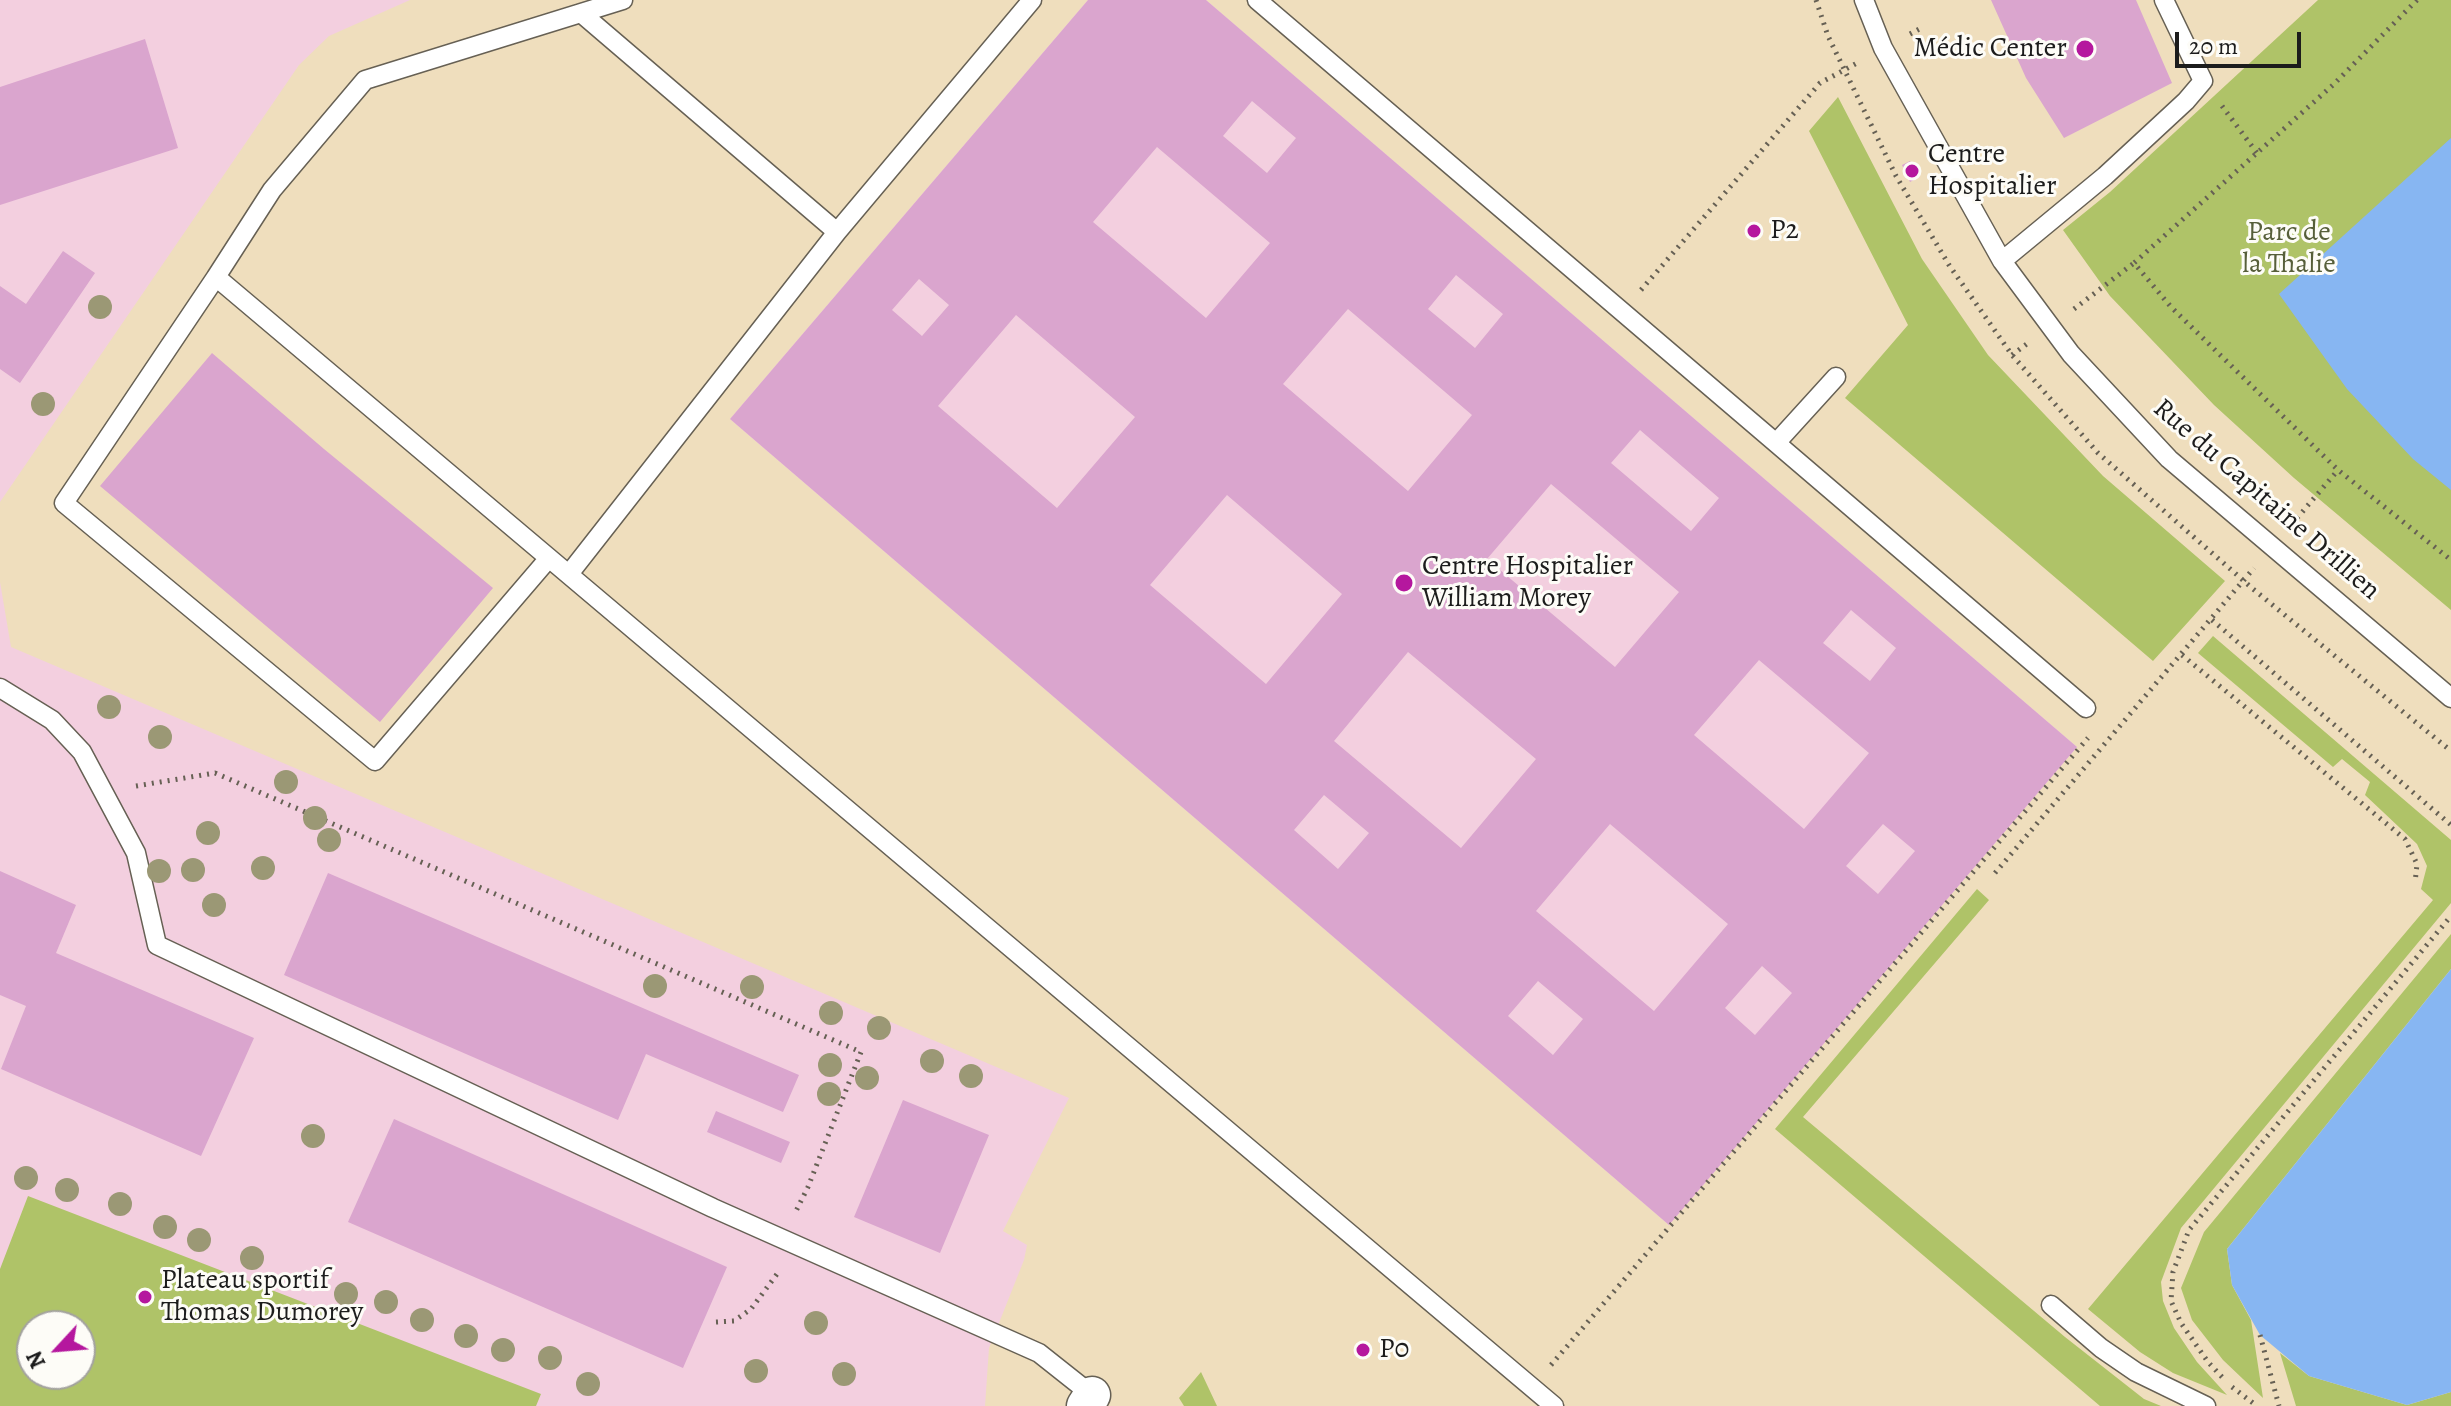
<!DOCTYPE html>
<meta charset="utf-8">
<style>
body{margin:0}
#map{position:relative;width:2451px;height:1406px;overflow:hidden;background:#efdebd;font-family:Alegreya,serif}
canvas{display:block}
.north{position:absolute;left:16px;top:1310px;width:80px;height:80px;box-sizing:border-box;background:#fdfcf7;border:2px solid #a3a29f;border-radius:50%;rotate:244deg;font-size:22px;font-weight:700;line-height:32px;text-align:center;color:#1c1c1c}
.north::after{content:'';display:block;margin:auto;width:28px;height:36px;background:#b5179e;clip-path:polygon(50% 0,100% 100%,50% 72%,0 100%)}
.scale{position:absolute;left:2175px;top:32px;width:126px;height:36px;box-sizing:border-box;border:4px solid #1c1c1c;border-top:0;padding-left:10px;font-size:24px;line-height:28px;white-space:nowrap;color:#1c1c1c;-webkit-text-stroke:6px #fdfcf7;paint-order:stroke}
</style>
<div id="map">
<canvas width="2451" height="1406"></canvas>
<div class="north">N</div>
<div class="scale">20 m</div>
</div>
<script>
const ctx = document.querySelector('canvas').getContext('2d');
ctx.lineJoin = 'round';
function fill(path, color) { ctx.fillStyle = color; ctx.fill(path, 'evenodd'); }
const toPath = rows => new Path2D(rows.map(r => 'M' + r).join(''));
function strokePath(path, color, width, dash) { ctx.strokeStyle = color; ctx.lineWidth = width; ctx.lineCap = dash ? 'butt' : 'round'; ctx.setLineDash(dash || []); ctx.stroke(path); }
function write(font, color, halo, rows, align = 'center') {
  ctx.font = font + ' Alegreya,serif'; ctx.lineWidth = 6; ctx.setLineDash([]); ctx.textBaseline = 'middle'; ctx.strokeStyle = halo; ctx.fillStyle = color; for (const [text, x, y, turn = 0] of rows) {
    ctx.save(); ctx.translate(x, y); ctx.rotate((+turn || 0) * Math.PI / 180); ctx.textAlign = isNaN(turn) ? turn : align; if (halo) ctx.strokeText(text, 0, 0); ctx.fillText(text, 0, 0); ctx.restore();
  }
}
fill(toPath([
 [0,0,410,0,329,36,299,65,0,502],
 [1088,0,1206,0,2077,747,1669,1225,730,419],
 [0,582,11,647,1069,1098,1003,1231,1027,1245,1024,1260,989,1348,985,1406,0,1406],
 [32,1326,80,1326,80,1374,32,1374]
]), '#f3cfdf');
fill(toPath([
 [2318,0,2451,0,2451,610,2294,478,2214,405,2110,296,2063,230,2110,192],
 [1838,97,1922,259,1988,355,2103,476,2225,581,2153,661,1845,398,1908,325,1809,131],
 [2213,636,2451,840,2451,903,2181,1228,2161,1282,2163,1301,2174,1328,2197,1362,2227,1395,2173,1373,2140,1352,2088,1309,2433,900,2421,889,2427,866,2417,844,2365,795,2370,782,2342,759,2333,767,2198,653],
 [1977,889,1989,900,1803,1117,2065,1337,2144,1399,2161,1406,2100,1406,1775,1129],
 [2451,934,2451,969,2227,1249,2232,1285,2251,1320,2263,1398,2223,1360,2192,1320,2181,1288,2204,1232],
 [28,1196,541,1394,536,1406,0,1406,0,1269],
 [32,1326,80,1326,80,1374,32,1374],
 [2280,1353,2309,1376,2407,1405,2451,1392,2451,1406,2296,1406],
 [1201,1372,1217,1406,1184,1406,1179,1398]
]), '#afc368');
fill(toPath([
 [2451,138,2451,490,2413,459,2347,389,2279,294],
 [2451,969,2451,1392,2407,1405,2309,1376,2260,1335,2232,1285,2227,1249]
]), '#87b6f2');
fill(toPath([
 [1088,0,1206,0,2077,747,1669,1225,730,419],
 [1252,101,1296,138,1267,173,1223,136],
 [1157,147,1270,243,1206,318,1093,222],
 [1456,275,1503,314,1475,348,1428,309],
 [919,279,949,305,922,336,892,310],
 [1348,309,1472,415,1408,491,1283,384],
 [1016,315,1135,417,1057,508,938,406],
 [1640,430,1719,498,1691,531,1611,463],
 [1551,484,1679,592,1615,667,1487,559],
 [1227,495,1342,594,1266,684,1150,585],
 [1851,610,1896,648,1870,681,1823,643],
 [1408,652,1536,759,1461,848,1334,741],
 [1759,660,1869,753,1804,829,1694,735],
 [1324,795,1369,833,1338,869,1294,830],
 [1610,824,1728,924,1654,1011,1536,911],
 [1883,824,1915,851,1878,894,1846,866],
 [1762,966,1792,993,1755,1035,1725,1008],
 [1538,981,1583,1019,1553,1055,1508,1016],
 [1991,0,2136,0,2172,83,2064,138,2026,78],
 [145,39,178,148,0,205,0,87],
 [1910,161,1919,177,1910,182,1902,165],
 [63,251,95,273,20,383,0,369,0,286,26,304],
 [212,353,324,449,493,588,380,722,100,486],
 [0,871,76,905,56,953,254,1038,201,1156,1,1069,26,1006,0,995],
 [328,873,799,1075,783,1112,646,1054,618,1120,284,975],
 [903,1100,989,1135,940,1253,854,1217],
 [716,1111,790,1142,781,1163,707,1132],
 [394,1119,727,1267,683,1368,348,1222]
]), '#daa5ce');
const lane = toPath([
 [623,0,365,80,272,190,216,277,1554,1406],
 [1257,0,1776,443,1836,377],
 [1864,0,1883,48,2002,261,2071,354,2169,459,2451,698],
 [581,13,837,232,1032,0],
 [2002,261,2105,176,2186,101,2203,81,2164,0],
 [216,277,64,503,375,761,549,558],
 [1776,443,2086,708],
 [569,574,837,232],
 [0,688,52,720,82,752,136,853,157,945,713,1208,1039,1353,1092,1395],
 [2051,1305,2101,1348,2136,1372,2206,1406]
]);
const street = toPath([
 [1085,1406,1092,1395]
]);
strokePath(lane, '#666054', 21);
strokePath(street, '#666054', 39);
strokePath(toPath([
 [1816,0,1828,36,1896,176,1949,265,2012,355,2098,453,2253,589,2451,751],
 [2417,0,2334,84,2134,263,2171,307,2338,470,2451,560],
 [1910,34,1923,27],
 [2222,106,2257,153],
 [1641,290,1820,83,1859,62],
 [2074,309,2134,263],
 [2012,355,2028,343],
 [2292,524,2338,470],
 [2212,620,2451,825],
 [2182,655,2405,839,2417,864,2415,883],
 [136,786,215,773,861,1052,808,1187,795,1213],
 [1995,873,2254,568],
 [716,1322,734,1321,751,1309,780,1270],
 [2260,1335,2279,1406],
 [1551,1365,2088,738],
 [2222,1377,2208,1362,2181,1323,2171,1301,2173,1272,2189,1230,2451,916],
 [2232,1387,2257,1406]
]), '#666054', 5, [2, 6]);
strokePath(lane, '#fff', 18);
strokePath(street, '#fff', 36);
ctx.fillStyle = '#9b9875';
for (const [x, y] of [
 [100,307],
 [43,404],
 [109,707],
 [160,737],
 [286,782],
 [315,818],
 [208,833],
 [329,840],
 [263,868],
 [193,870],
 [159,871],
 [214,905],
 [655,986],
 [752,987],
 [831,1013],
 [879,1028],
 [932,1061],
 [830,1065],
 [971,1076],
 [867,1078],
 [829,1094],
 [313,1136],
 [26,1178],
 [67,1190],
 [120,1204],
 [165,1227],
 [199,1240],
 [252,1258],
 [346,1294],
 [386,1302],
 [422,1320],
 [816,1323],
 [466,1336],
 [503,1350],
 [550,1358],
 [756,1371],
 [844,1374],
 [588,1384]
]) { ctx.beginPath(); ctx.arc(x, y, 12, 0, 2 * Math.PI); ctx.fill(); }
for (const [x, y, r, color] of [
 [2085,49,10,"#b5179e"],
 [1912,171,8,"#b5179e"],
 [1754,231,8,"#b5179e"],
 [1404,583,10,"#b5179e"],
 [145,1297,8,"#b5179e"],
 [1363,1350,8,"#b5179e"]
]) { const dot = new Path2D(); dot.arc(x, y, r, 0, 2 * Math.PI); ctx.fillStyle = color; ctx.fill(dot); strokePath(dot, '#fdfcf7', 3); }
write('28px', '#1c1c1c', '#fdfcf7', [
 ["Médic Center",2067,49,"right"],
 ["Centre",1928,155],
 ["Hospitalier",1928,187],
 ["P2",1770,231],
 ["Centre Hospitalier",1422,567],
 ["William Morey",1422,599],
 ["Plateau sportif",161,1281],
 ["Thomas Dumorey",161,1313],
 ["P0",1379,1350]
], 'left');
write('28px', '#575f3a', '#fdfcf7', [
 ["Parc de",2289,233],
 ["la Thalie",2289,265]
]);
write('28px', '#1c1c1c', '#fdfcf7', [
 ["Rue du Capitaine Drillien",2266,500,41]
]);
</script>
